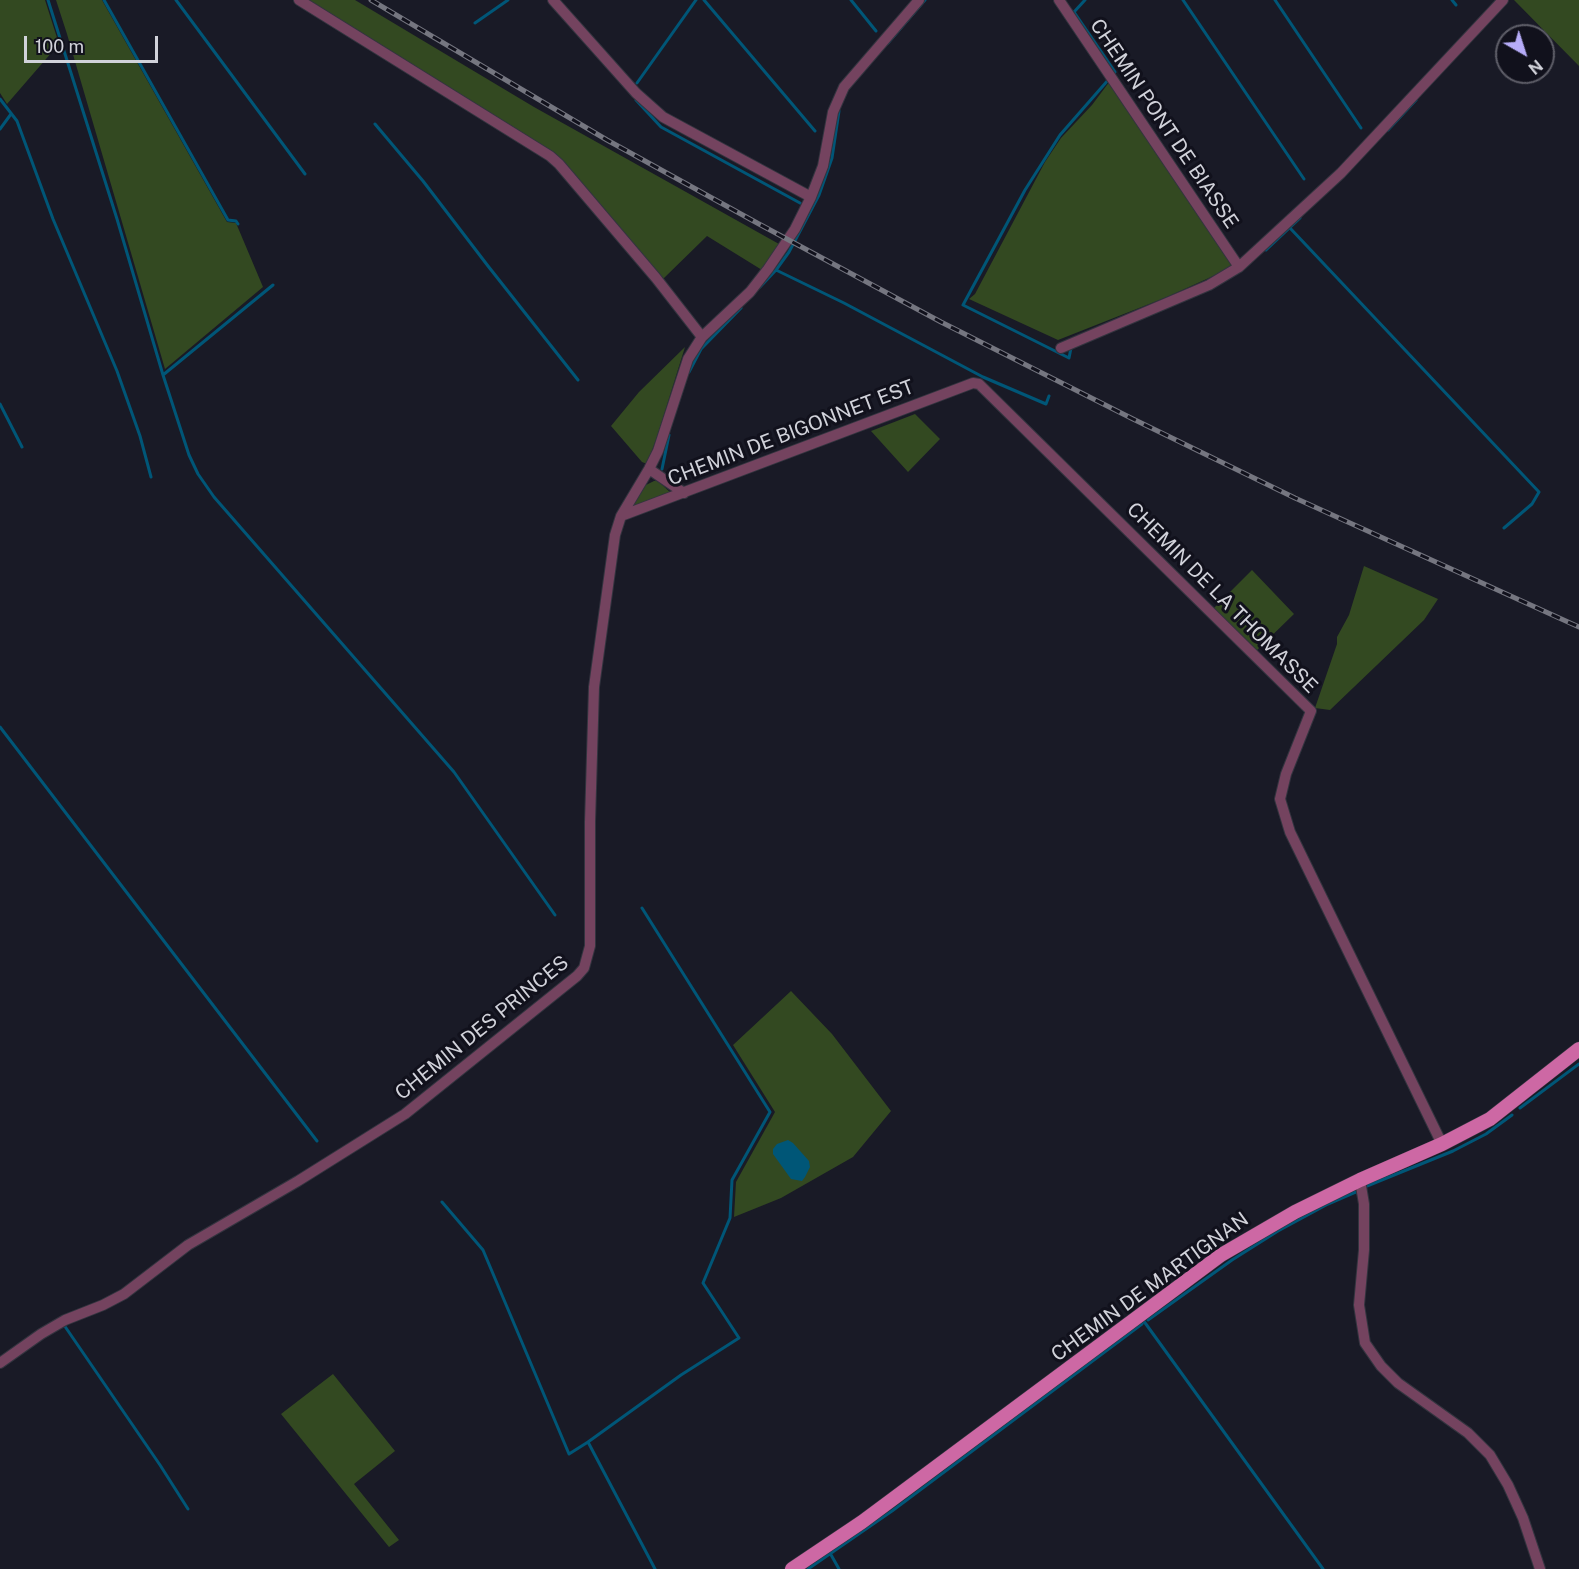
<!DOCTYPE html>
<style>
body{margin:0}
#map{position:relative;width:1579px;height:1569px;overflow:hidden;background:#191a26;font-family:"Public Sans",sans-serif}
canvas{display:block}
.north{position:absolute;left:1495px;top:24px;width:60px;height:60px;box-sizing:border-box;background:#11111c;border:2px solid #5e5e68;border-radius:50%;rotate:141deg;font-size:16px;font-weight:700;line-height:24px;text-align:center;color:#d1d2da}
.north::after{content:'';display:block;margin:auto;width:21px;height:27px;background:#b6acf8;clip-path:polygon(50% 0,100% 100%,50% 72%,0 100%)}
.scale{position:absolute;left:24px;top:36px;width:134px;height:27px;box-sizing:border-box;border:3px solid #d1d2da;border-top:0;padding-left:8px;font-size:18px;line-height:21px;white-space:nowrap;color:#d1d2da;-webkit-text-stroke:4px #11111c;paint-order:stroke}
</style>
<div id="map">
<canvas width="1579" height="1569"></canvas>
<div class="north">N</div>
<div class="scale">100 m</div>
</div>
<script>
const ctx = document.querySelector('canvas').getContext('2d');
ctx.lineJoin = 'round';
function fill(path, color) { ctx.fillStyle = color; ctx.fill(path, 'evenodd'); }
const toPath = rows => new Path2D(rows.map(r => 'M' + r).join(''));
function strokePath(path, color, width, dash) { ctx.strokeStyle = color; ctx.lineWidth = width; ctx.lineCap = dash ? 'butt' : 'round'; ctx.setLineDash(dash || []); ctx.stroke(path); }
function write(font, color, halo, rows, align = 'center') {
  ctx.font = font + ' "Public Sans",sans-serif'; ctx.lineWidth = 6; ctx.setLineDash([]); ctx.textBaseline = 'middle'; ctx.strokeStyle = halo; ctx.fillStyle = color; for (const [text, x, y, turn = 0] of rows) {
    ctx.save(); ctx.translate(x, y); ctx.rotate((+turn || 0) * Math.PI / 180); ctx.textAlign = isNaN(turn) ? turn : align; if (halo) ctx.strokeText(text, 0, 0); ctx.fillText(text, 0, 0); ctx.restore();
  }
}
fill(toPath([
 [0,0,45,0,59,44,7,104,0,93],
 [56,0,102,0,227,222,236,223,263,287,165,369,67,34],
 [307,0,355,0,534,107,779,244,762,270,707,236,663,279,564,163],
 [1514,0,1579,0,1579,66],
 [1110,81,1233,267,1167,297,1058,340,969,299,975,294,1045,162,1061,138,1092,105],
 [685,347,657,437,647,464,642,462,611,426,639,392],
 [915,414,940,439,908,472,871,431],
 [654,481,658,481,672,494,630,511,644,486],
 [1364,566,1438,599,1424,620,1330,710,1315,708,1337,644,1337,637,1349,615],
 [1252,570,1294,614,1255,652,1213,609],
 [791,991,832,1034,891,1111,853,1157,781,1198,734,1217,736,1182,775,1112,733,1045],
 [333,1374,395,1451,354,1484,399,1540,389,1547,281,1414]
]), '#334921');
fill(toPath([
 [788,1140,793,1143,809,1161,810,1167,805,1177,802,1181,791,1179,773,1154,773,1149,777,1144]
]), '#005677');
strokePath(toPath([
 [48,0,117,219,163,375],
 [104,0,228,220,236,221,238,224],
 [176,0,305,174],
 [704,0,815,131],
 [851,0,876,31],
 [1085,0,1074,12,1115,72,1113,74],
 [1183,0,1304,179],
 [1275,0,1361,128],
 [1452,0,1456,5],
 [475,23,508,0],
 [888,43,925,0],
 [637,83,696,0],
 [0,99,17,121,53,219,117,371,140,436,151,477],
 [636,100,661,127,800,203],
 [375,124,423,181,488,266,578,380],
 [0,129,11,114],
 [1388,130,1416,100],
 [1290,228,1539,492,1532,504,1504,528],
 [1266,250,1300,218],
 [776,270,844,303,983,377,1046,404,1049,396],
 [273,285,163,375,189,455,198,474,214,497,454,772,555,915],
 [760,287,776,270,789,252,819,195,832,158,839,111],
 [1071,348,1069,358,963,305,1025,190,1060,135,1109,79],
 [689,372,701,349,741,308],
 [0,404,22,447],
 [662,469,669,435],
 [0,727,317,1141],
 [1520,1108,1579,1064],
 [1367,1186,1453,1151,1486,1134,1512,1115],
 [442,1202,483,1250,569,1454,588,1442,655,1569],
 [1143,1320,1323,1569],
 [1148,1320,1232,1260,1278,1231,1328,1204,1358,1191,1358,1194],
 [64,1325,160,1465,188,1509],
 [588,1442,681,1375,739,1338,703,1283,730,1218,732,1180,770,1112,642,908],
 [830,1553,839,1569],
 [808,1569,892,1511,1142,1324]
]), '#005677', 3);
const minor = toPath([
 [299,0,550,156,559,164,656,278,702,337],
 [553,0,636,93,663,117,811,197],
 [1059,0,1239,267],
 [1061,348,1209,285,1239,267,1341,173,1503,0],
 [649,469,684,493],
 [621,516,973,383,979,384,1311,711,1286,774,1280,799,1290,832,1442,1144],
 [1360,1180,1364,1204,1364,1250,1359,1305,1365,1343,1381,1366,1398,1383,1468,1433,1490,1455,1508,1485,1523,1518,1540,1569],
 [0,1363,41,1334,65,1320,103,1305,124,1294,188,1245,298,1181,405,1114,577,976,584,968,590,946,590,822,594,687,615,535,621,516,649,469,658,451,688,359,702,337,750,292,768,269,795,229,811,197,823,166,833,112,844,87,919,0]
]);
const major = toPath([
 [792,1569,862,1522,1221,1255,1295,1212,1360,1180,1442,1144,1490,1119,1579,1049]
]);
strokePath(minor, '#33343f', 12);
strokePath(major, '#33343f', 15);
strokePath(minor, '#74435f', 10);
strokePath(major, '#cd68a4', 14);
const rail = toPath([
 [371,0,607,140,759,224,941,322,1133,419,1295,498,1579,627]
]);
strokePath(rail, '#757680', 5);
strokePath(rail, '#11111c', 3, [9]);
write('20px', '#d1d2da', '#11111c', [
 ["CHEMIN PONT DE BIASSE",1164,124,56],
 ["CHEMIN DE BIGONNET EST",791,433,-21],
 ["CHEMIN DE LA THOMASSE",1222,598,45],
 ["CHEMIN DES PRINCES",482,1028,-39],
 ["CHEMIN DE MARTIGNAN",1150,1287,-36]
]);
</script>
